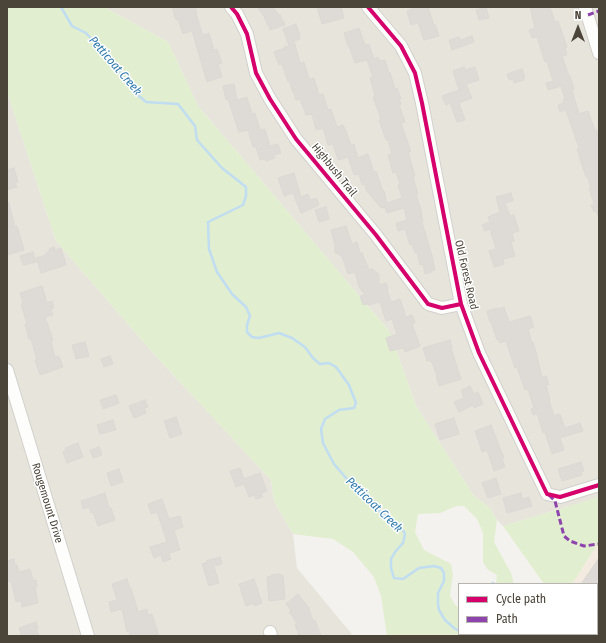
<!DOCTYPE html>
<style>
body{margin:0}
#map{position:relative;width:606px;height:643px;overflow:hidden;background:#f4f2ee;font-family:"Fira Sans Condensed",sans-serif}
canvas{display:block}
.frame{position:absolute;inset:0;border:8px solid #4b4439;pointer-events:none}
.legend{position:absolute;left:458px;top:583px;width:140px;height:52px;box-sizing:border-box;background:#fff;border:1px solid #b7b4b0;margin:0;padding:5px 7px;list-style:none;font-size:12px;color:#4b4439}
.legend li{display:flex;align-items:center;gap:8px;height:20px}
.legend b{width:20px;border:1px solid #b7b4b0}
.north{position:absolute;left:558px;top:8px;width:40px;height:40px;-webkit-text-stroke:3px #fff;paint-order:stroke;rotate:0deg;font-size:11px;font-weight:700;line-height:16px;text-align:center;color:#4b4439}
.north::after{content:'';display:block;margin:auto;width:14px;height:18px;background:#4b4439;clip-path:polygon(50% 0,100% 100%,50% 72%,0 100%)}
</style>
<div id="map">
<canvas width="606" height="643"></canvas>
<div class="frame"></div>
<ul class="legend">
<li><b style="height:5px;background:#d6006c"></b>Cycle path</li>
<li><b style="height:5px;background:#8e44ad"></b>Path</li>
</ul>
<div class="north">N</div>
</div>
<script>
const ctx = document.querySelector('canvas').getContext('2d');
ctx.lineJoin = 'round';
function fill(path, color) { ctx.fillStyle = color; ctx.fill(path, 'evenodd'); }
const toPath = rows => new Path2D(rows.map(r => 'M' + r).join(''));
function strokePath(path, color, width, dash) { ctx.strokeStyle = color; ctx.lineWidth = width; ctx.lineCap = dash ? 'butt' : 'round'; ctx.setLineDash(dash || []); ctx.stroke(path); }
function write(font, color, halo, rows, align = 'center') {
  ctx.font = font + ' "Fira Sans Condensed",sans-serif'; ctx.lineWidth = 3; ctx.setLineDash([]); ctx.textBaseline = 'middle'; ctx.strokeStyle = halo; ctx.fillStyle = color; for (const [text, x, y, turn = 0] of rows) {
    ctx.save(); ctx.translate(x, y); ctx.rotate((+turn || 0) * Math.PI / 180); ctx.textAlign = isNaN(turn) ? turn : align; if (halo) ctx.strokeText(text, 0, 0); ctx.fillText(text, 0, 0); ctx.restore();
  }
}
fill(toPath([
 [104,7,599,7,599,497,503,526,497,520,490,508,474,496,416,406,390,332,198,106,168,42],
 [7,92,56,241,153,353,271,480,274,501,293,534,297,568,351,633,352,636,7,636]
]), '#e7e4dc');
fill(toPath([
 [599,542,599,636,582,636,581,634,597,634,597,584,572,584]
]), '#f3ebdf');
fill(toPath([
 [7,7,104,7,168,42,198,106,390,332,416,406,474,496,490,508,497,520,494,542,511,573,514,584,496,584,497,575,488,570,483,562,483,533,477,519,464,506,457,506,440,513,418,514,415,532,424,550,451,564,453,575,450,596,455,605,459,608,459,634,550,634,552,636,387,636,381,596,374,577,353,552,333,539,293,534,274,501,271,480,153,353,56,241,7,92],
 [599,497,599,542,572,584,544,584,503,526]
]), '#e1eecf');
strokePath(toPath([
 [61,7,72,26,86,33,114,63,132,90,146,102,178,104,195,126,197,140,222,168,246,187,246,196,243,205,208,222,209,249,217,272,232,294,246,307,250,316,247,325,247,332,252,337,259,338,279,333,292,338,305,347,313,358,320,364,329,363,336,367,349,385,356,403,354,408,339,410,325,419,321,429,323,443,334,464,352,485,371,505,401,527,405,534,403,543,395,552,391,559,391,568,394,578,403,579,419,568,434,566,441,568,444,573,444,581,438,593,438,604,439,610,445,620,454,628,459,631],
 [492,584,493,583,494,584],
 [466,634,467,635,472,634],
 [539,634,540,636]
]), '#c0ddf1', 2.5);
const building = toPath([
 [172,7,195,7,197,13,196,14,203,35,209,33,214,50,217,49,222,63,218,64,222,77,207,82,192,31,183,34,178,19,176,20,172,7],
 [257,7,273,7,279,15,280,14,282,20,283,20,285,25,270,30,269,25,268,26,264,16,257,7],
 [317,7,341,7,344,18,322,24,317,7],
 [414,7,428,7,434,25,435,24,439,36,424,40,418,23,411,25,407,11,414,8,414,7],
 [486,7,489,18,479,20,476,10,486,7],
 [530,7,550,7,555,22,558,21,567,47,565,48,567,55,562,56,569,76,570,76,574,89,572,90,579,114,588,111,595,130,596,129,599,137,599,216,598,216,596,211,594,212,591,205,594,204,589,188,591,188,587,176,586,177,577,149,579,148,566,110,560,112,558,105,564,103,563,100,565,99,561,86,548,90,546,83,553,81,547,61,545,62,537,37,532,38,529,30,535,28,530,7],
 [296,24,300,35,299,35,300,39,294,41,300,63,304,62,309,79,314,78,319,95,323,94,328,110,331,109,337,127,343,125,345,129,351,145,354,144,358,158,368,154,374,172,376,171,382,189,383,191,384,191,387,203,402,198,398,185,400,184,396,172,393,173,390,162,388,155,392,154,388,140,386,140,379,120,381,119,373,97,375,96,370,78,373,77,367,60,355,63,349,46,348,46,344,33,359,28,365,45,369,44,374,59,378,57,380,61,385,60,389,73,390,72,395,89,397,88,401,99,399,99,401,104,399,105,405,122,401,123,411,152,408,152,415,176,413,177,418,194,416,195,422,213,421,214,423,221,422,222,433,259,435,270,432,271,432,272,425,274,423,264,420,265,417,252,415,253,412,244,410,245,405,229,398,231,396,223,407,220,404,208,387,213,385,207,381,208,366,190,365,184,362,185,359,174,354,175,348,157,338,160,333,144,328,145,323,128,316,130,312,114,306,115,300,99,296,100,294,93,293,93,289,81,288,82,282,64,279,65,274,52,285,48,284,47,289,46,283,29,296,24],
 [472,36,474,42,452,50,449,40,459,37,460,40,472,36],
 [464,67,465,70,475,67,479,80,466,84,472,98,459,103,465,120,457,122,450,103,446,105,442,96,459,90,453,71,464,67],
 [522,69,525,77,524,77,524,80,514,83,513,79,509,80,507,74,522,69],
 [234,84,237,100,247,97,252,114,255,113,260,130,265,129,270,146,278,144,281,153,274,155,275,158,266,161,265,159,260,160,256,147,253,147,248,130,239,132,228,99,226,100,223,86,234,84],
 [14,168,18,182,15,183,17,187,7,190,7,170,14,168],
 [294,173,301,197,308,194,310,200,316,198,319,205,301,213,293,193,284,196,278,178,294,173],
 [511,193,513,201,505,203,510,216,514,215,519,231,512,233,514,241,511,242,515,256,503,259,504,264,494,267,489,251,496,249,490,229,485,231,482,225,490,222,488,217,500,212,496,197,511,193],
 [9,203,15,227,17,226,24,250,7,255,7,204,9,203],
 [326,207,329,219,319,222,315,210,326,207],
 [346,226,352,244,357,242,360,253,362,253,369,270,373,269,374,271,379,274,379,285,386,283,388,289,387,290,391,302,400,299,406,317,412,315,415,323,412,324,420,346,405,352,403,348,390,351,386,338,397,334,392,319,386,321,380,302,368,305,367,304,363,305,360,296,365,295,359,287,355,272,348,274,342,256,340,256,339,253,336,254,334,247,335,246,331,230,346,226],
 [54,247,55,250,61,248,66,265,41,273,36,258,46,255,46,253,49,252,49,249,54,247],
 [33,252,36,262,23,265,20,256,33,252],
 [42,286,47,303,52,301,54,308,51,309,53,315,45,317,53,340,51,341,55,357,59,356,63,367,40,375,35,360,37,360,31,339,29,339,25,324,27,324,21,304,23,303,20,293,42,286],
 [504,307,509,322,530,316,534,327,528,329,532,343,533,342,535,348,542,377,546,376,549,385,546,385,550,400,549,400,554,416,560,414,565,428,580,423,583,431,560,438,564,450,552,454,545,432,543,433,538,416,537,414,533,415,531,409,534,408,528,389,525,390,517,367,515,368,506,341,500,343,499,340,497,340,491,322,490,322,487,311,497,308,498,309,504,307],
 [450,340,452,348,451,348,461,379,439,386,436,376,437,376,432,362,431,363,431,360,427,361,423,348,450,340],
 [85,342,89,356,76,359,72,345,85,342],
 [110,356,113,364,104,367,101,359,110,356],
 [470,386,474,394,478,392,483,404,474,408,473,405,459,412,454,402,464,398,461,390,470,386],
 [116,395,119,403,103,409,100,400,116,395],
 [145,400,148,407,144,408,146,413,134,418,129,406,145,400],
 [176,417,182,434,170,438,164,421,176,417],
 [454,418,459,434,440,440,435,424,454,418],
 [113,420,116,430,100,434,97,425,113,420],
 [491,425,504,458,502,459,505,467,494,471,487,450,482,452,475,431,491,425],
 [78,443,83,457,67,463,63,452,66,450,65,448,78,443],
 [99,447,102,455,93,458,90,450,99,447],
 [581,462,584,471,581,472,582,475,562,481,558,469,581,462],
 [240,468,244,479,260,473,267,491,261,493,263,497,256,499,255,495,249,497,244,484,236,487,230,471,240,468],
 [119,469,123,482,111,486,107,473,119,469],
 [496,478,501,494,488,498,482,483,496,478],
 [105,493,109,508,111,508,115,520,98,526,93,512,91,513,89,507,83,509,81,501,105,493],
 [521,493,522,499,529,497,532,506,507,513,503,498,521,493],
 [162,499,169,519,180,516,183,527,174,530,180,550,169,553,171,559,163,562,161,555,154,558,150,547,167,542,157,512,151,514,148,504,162,499],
 [220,557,222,564,214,566,219,583,209,586,202,564,207,562,206,561,220,557],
 [599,558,599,584,581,584,599,558],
 [14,559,15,565,17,565,19,572,30,569,33,580,36,580,37,587,35,587,38,603,22,607,21,601,16,602,11,581,7,582,7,561,14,559],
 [279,574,279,575,283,575,285,599,269,601,267,577,272,576,271,575,279,574],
 [127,579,130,589,131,588,138,612,147,609,148,615,152,614,159,636,130,636,129,631,127,632,122,609,111,612,109,602,117,600,112,584,127,579],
 [254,579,262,603,254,606,254,603,246,606,239,584,254,579],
 [298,594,309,608,309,609,313,621,315,620,321,636,299,636,295,624,297,623,289,612,291,610,286,604,298,594],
 [36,622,38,628,36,629,39,636,22,636,19,628,36,622]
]);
fill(building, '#dedbd6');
strokePath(building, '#dcd9d4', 1);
const minor = toPath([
 [231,7,237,14,247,34,256,73,270,99,296,139,376,235,428,304,442,308,461,304],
 [368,7,401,46,415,73,422,103,461,304,479,353,547,494,560,497,599,485],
 [585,7,599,53],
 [7,370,88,636],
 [270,632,271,636]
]);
strokePath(minor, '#d2d0cb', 14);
strokePath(minor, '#fdfdfc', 12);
strokePath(toPath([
 [588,15,599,11],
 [549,495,555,501,564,536,570,541,584,546,599,544]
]), '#8e44ad', 3, [6, 3]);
strokePath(toPath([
 [231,7,237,14,247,34,256,73,270,99,296,139,376,235,428,304,442,308,461,304],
 [368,7,401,46,415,73,422,103,461,304,479,353,547,494,560,497,599,485]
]), '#d6006c', 4);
write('11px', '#4b4439', '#fff', [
 ["Highbush Trail",334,170,51],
 ["Old Forest Road",466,275,77],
 ["Rougemount Drive",47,503,73]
]);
write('italic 12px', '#2e7ab2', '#fff', [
 ["Petticoat Creek",115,66,49],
 ["Petticoat Creek",374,505,44]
]);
</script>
